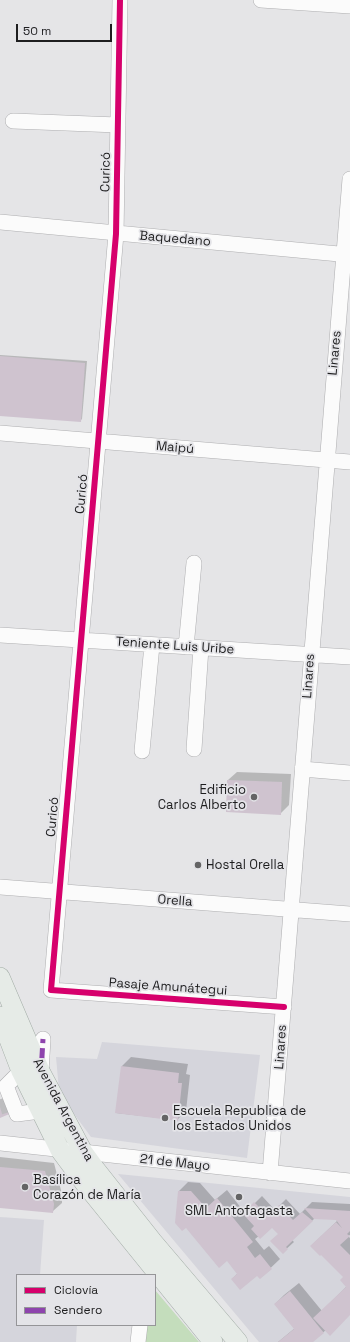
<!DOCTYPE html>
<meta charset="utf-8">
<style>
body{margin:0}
#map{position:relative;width:350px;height:1342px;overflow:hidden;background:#e5e5e7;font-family:"Space Grotesk",sans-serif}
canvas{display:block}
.legend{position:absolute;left:16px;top:1274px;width:140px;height:52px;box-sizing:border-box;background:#e4e4e8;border:1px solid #959598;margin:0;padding:5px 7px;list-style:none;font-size:12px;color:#1e1e1f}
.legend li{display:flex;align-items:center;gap:8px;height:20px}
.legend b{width:20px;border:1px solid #959598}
.scale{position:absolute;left:16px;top:24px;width:96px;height:18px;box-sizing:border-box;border:2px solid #1e1e1f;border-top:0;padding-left:5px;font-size:12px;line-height:14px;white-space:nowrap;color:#1e1e1f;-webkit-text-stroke:3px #e4e4e8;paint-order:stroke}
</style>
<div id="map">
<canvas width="350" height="1342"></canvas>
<ul class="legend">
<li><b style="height:5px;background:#d6006c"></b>Ciclovía</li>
<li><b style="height:5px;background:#8e44ad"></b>Sendero</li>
</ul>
<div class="scale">50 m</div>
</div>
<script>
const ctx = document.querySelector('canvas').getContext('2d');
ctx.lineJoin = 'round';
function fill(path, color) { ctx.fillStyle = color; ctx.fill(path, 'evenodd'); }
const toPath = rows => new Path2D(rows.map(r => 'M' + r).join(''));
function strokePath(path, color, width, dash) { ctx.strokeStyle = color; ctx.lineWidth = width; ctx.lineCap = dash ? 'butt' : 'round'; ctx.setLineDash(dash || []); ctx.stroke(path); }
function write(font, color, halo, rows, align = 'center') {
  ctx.font = font + ' "Space Grotesk",sans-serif'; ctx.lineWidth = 3.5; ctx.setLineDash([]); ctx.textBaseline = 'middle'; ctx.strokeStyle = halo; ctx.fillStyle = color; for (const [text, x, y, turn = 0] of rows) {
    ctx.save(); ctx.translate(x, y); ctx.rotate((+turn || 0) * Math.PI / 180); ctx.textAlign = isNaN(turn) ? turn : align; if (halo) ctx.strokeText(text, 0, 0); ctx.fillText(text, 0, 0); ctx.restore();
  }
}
fill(toPath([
 [102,1042,260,1055,247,1158,91,1137,63,1099,59,1090,56,1057,97,1059],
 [118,1174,350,1197,350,1342,259,1342],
 [0,1217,44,1220,40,1275,17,1275,17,1325,77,1325,76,1342,0,1342]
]), '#d5d5dc');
fill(toPath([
 [155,1290,199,1342,143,1342,144,1325,155,1325]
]), '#c4ddbc');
fill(toPath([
 [0,355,87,361,82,419,80,421,0,415],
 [237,772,291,774,289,805,280,814,228,780],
 [131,1057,188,1064,186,1074,190,1075,186,1111,177,1120,116,1113,122,1066],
 [0,1157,54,1163,62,1194,62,1203,53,1211,0,1207],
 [188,1182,200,1183,215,1200,227,1190,245,1213,262,1196,275,1210,286,1199,300,1214,312,1202,350,1204,350,1235,348,1236,350,1238,350,1314,326,1330,311,1342,278,1342,295,1328,275,1304,284,1295,299,1283,322,1311,347,1286,344,1277,321,1253,311,1246,337,1221,336,1219,315,1218,292,1240,294,1242,283,1252,279,1234,272,1226,255,1239,264,1250,269,1246,280,1259,260,1278,257,1274,232,1279,238,1273,179,1191]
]), '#0003');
fill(toPath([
 [0,356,85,363,81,422,0,416],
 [227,780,282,782,281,815,226,812],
 [121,1066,179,1073,178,1083,182,1083,178,1121,115,1113],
 [8,1100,14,1112,0,1118,0,1103],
 [0,1167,45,1171,54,1204,53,1213,0,1208],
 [178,1191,191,1191,206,1208,217,1198,253,1242,247,1247,255,1258,260,1254,272,1269,260,1279,257,1276,240,1290,231,1279,237,1274,227,1261,219,1268,186,1228,182,1231,175,1223],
 [254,1202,268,1216,279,1205,293,1220,302,1212,313,1221,286,1247,288,1249,283,1254,270,1241,278,1234,272,1228,260,1239,251,1229,254,1226,243,1214],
 [304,1208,350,1211,350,1231,347,1234,350,1236,340,1245,350,1255,350,1315,330,1336,313,1318,346,1287,340,1280,343,1277,321,1255,320,1256,310,1246,336,1222,342,1228,336,1220,314,1219],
 [290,1291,324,1333,313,1342,278,1342,294,1329,274,1304]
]), '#cfc3cf');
strokePath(toPath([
 [0,1107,10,1104]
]), '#bdbdbf', 15, [15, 8]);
const minor = toPath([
 [120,0,116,234,51,990,284,1007],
 [261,0,350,6],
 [13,121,118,125],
 [0,222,350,255],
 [0,433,350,462],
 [0,635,350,657],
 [186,647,194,563],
 [194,749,201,648],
 [142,751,152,645],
 [302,769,350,773],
 [0,887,350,914],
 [21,1071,6,1086,17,1114,40,1111],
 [41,1072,43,1039],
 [0,1143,350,1181],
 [270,1173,350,179],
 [138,1342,140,1325]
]);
const major = toPath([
 [0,977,41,1073,83,1152,96,1170,153,1242,238,1342],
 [0,1016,21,1071,60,1150,86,1185,213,1342]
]);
strokePath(minor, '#aeaeb0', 16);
strokePath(major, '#a2aca6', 20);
strokePath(minor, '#fbfbfb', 15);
strokePath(major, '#e6ebe7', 19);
strokePath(toPath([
 [41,1073,43,1039]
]), '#8e44ad', 5, [10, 5]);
strokePath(toPath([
 [120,0,116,234,51,990,284,1007]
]), '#d6006c', 6);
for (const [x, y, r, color] of [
 [254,797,4,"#646465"],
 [198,865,4,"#646465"],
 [165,1118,4,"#646465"],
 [25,1187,4,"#646465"],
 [239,1197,4,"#646465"]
]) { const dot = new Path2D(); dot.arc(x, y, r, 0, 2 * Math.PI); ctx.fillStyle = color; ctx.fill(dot); strokePath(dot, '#e4e4e8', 1.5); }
write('13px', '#1e1e1f', '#e4e4e8', [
 ["Curicó",106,172,-89],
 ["Baquedano",175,239,5],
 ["Linares",335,353,-85],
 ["Maipú",175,448,5],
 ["Curicó",82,494,-85],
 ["Teniente Luis Uribe",175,646,4],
 ["Linares",309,676,-86],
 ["Curicó",53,817,-85],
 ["Orella",175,901,4],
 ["Pasaje Amunátegui",168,987,4],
 ["Linares",281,1047,-86],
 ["Avenida Argentina",63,1110,62],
 ["21 de Mayo",175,1163,6]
]);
write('13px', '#1e1e1f', '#e4e4e8', [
 ["Edificio",246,790,"right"],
 ["Carlos Alberto",246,805,"right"],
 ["Hostal Orella",206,865],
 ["Escuela Republica de",173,1111],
 ["los Estados Unidos",173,1126],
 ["Basílica",33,1180],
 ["Corazón de María",33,1195],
 ["SML Antofagasta",239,1211,"center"]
], 'left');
</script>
